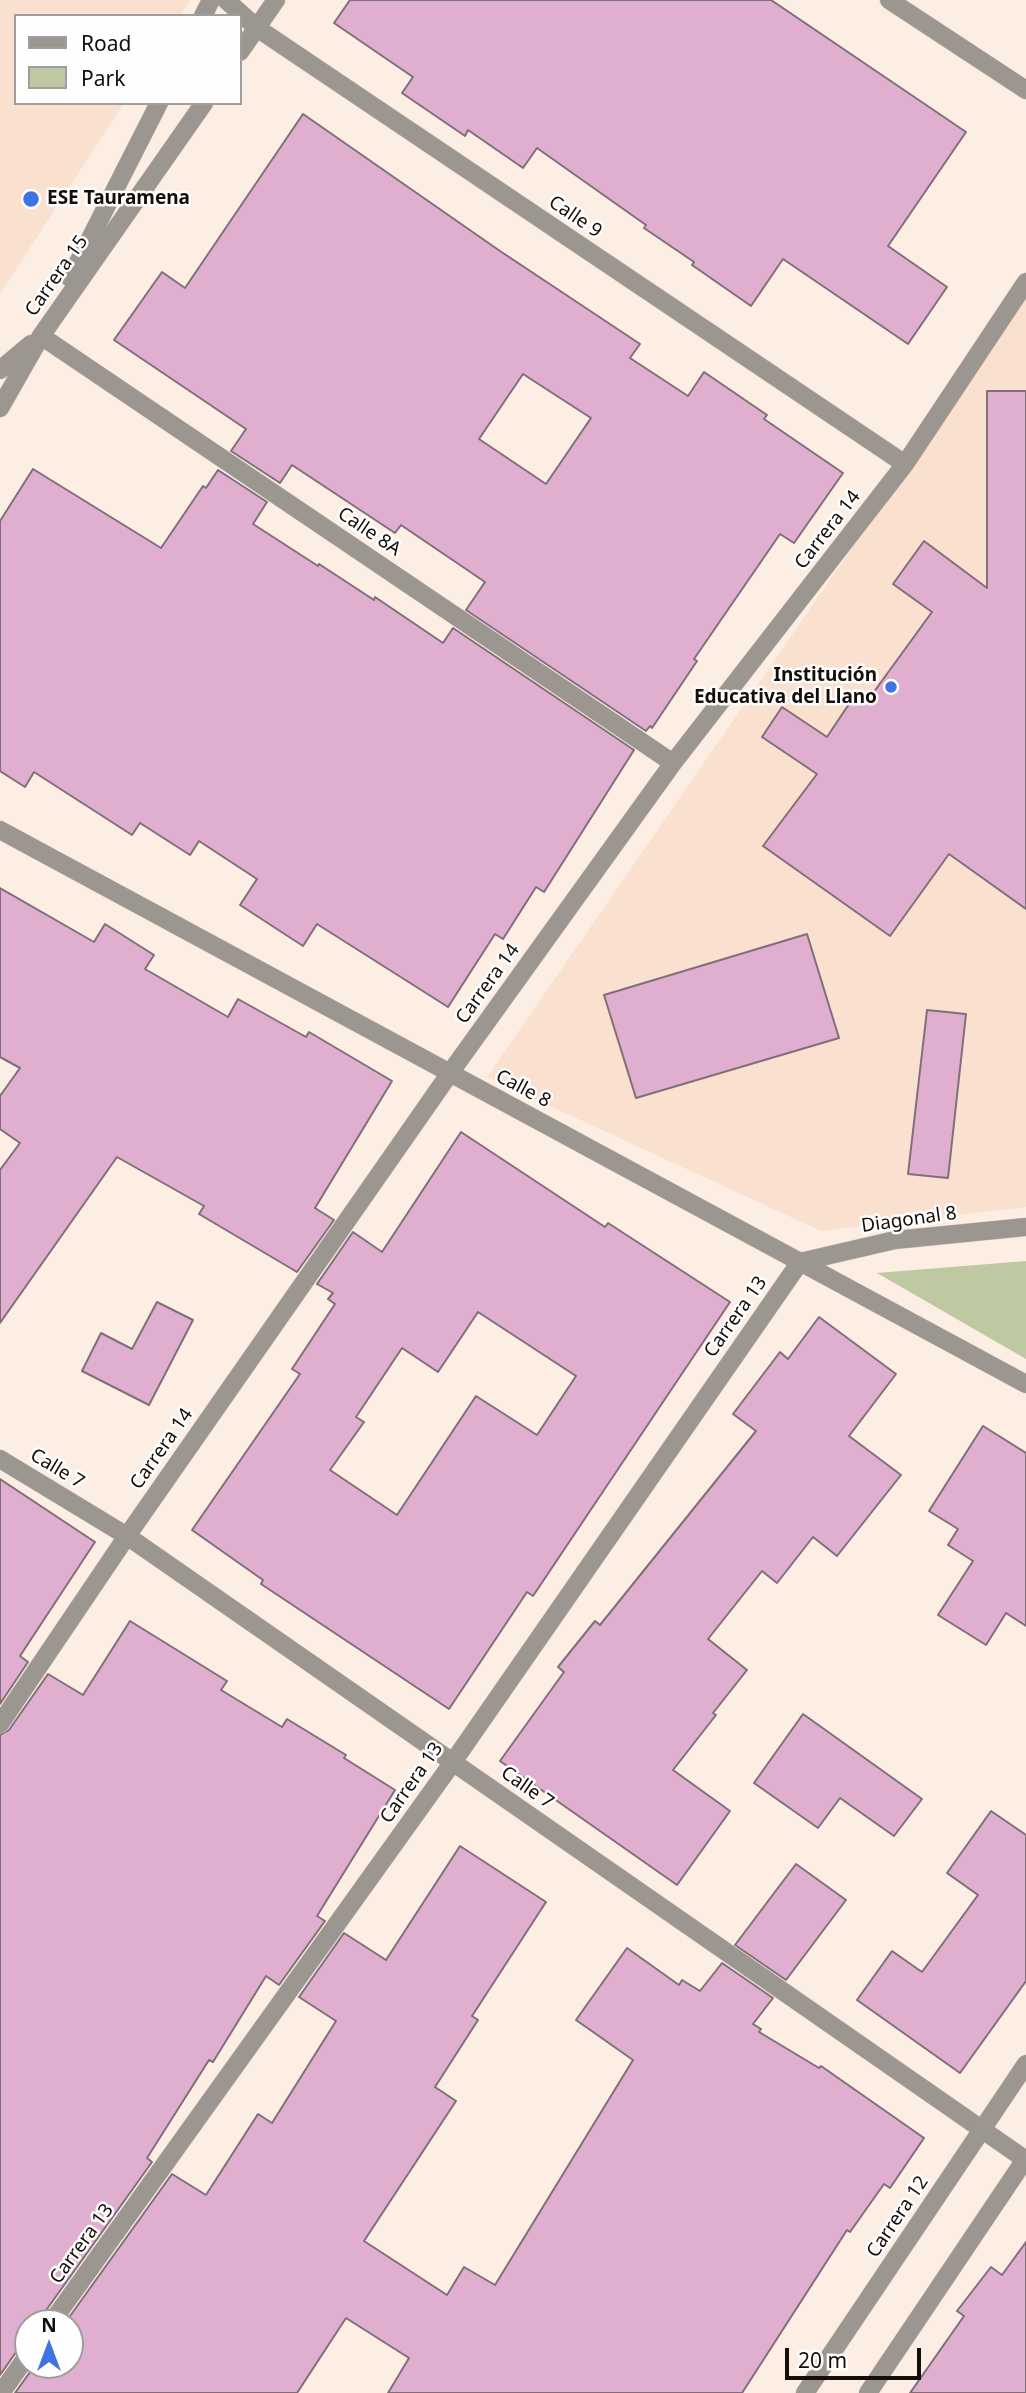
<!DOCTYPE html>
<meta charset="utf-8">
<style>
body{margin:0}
#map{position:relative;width:1026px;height:2393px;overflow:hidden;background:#fdeee4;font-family:"Noto Sans",sans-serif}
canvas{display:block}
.legend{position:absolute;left:14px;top:14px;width:228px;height:91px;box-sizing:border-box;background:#fefefe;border:2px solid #a09e9c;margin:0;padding:9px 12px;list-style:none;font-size:21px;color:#140e09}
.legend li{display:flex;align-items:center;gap:14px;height:35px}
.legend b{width:35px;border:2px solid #a09e9c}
.north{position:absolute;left:14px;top:2309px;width:70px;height:70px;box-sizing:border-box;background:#fefefe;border:2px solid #a09e9c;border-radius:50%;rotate:0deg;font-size:19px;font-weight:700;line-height:28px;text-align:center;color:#140e09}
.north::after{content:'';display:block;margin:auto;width:24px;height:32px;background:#3e73e3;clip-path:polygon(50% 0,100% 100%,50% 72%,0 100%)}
.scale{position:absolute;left:785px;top:2348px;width:136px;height:32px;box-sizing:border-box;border:4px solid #140e09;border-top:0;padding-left:9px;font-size:21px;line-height:24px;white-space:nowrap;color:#140e09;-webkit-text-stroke:5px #fefefe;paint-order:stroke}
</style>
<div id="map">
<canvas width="1026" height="2393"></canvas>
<ul class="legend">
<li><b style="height:9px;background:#9b9790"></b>Road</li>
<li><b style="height:19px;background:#bec9a1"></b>Park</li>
</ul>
<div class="north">N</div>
<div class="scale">20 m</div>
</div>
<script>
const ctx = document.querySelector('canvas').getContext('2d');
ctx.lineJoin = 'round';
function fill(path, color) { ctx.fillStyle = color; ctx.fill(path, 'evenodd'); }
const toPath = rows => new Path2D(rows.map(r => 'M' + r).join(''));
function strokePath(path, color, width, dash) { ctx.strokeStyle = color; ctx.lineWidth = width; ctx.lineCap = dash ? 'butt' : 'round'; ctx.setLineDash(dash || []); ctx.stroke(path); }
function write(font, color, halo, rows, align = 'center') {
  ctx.font = font + ' "Noto Sans",sans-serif'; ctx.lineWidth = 5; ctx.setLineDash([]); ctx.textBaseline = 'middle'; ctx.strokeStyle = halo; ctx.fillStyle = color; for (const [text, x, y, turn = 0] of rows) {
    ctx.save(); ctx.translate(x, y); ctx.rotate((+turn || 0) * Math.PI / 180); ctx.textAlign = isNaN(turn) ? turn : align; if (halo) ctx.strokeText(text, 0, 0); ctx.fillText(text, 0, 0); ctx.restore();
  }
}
fill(toPath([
 [0,0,191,0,180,16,16,16,16,103,124,103,0,294],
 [1026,296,1026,1207,821,1231,487,1077]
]), '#fae0cf');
fill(toPath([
 [1026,1261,1026,1359,877,1273]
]), '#bec9a1');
const building = toPath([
 [350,0,771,0,966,132,888,246,947,287,908,344,783,259,751,306,692,265,694,262,644,228,646,225,537,148,523,168,468,130,465,136,402,93,413,77,334,23,350,0],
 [303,114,500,251,640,344,630,358,688,396,704,372,767,415,764,419,843,473,794,543,780,534,694,659,697,661,652,728,650,726,646,731,466,610,485,582,401,525,395,533,292,465,280,483,231,451,246,429,114,340,162,272,185,288,303,114],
 [523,374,591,418,546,484,479,439,523,374],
 [987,391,1026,391,1026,909,949,854,890,936,763,846,817,774,762,737,782,707,827,737,857,692,868,700,932,612,893,584,924,541,987,588,987,391],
 [33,469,161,548,203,486,206,488,218,470,267,502,253,524,318,566,319,564,374,600,375,597,443,643,453,628,634,750,544,892,536,887,503,939,495,934,448,1007,317,924,303,946,240,905,257,879,199,841,190,855,140,823,132,835,34,772,25,787,0,771,0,521,33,469],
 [0,888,94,942,105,924,154,955,145,969,228,1017,238,999,306,1037,309,1032,392,1081,315,1208,334,1220,297,1272,199,1214,204,1206,117,1157,0,1323,0,1170,20,1143,0,1129,0,1096,20,1068,0,1057,0,888],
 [807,934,839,1038,636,1098,604,995,807,934],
 [927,1010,966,1014,948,1178,908,1174,927,1010],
 [461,1132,605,1227,608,1223,730,1302,533,1596,527,1592,449,1709,261,1584,263,1580,192,1530,300,1374,292,1369,335,1304,328,1299,333,1293,317,1284,353,1232,382,1252,461,1132],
 [478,1312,576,1376,537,1435,476,1396,397,1515,330,1470,364,1422,356,1417,402,1348,438,1372,478,1312],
 [157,1302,193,1320,149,1405,82,1371,101,1333,132,1349,157,1302],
 [819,1317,896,1374,849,1436,901,1475,837,1556,813,1537,777,1583,762,1571,708,1639,747,1670,713,1713,716,1715,673,1770,730,1811,677,1885,500,1761,564,1672,558,1667,595,1621,600,1625,756,1431,733,1414,780,1352,788,1359,819,1317],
 [983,1426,1026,1453,1026,1626,1006,1613,986,1645,938,1615,973,1561,948,1545,958,1529,929,1511,983,1426],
 [0,1479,95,1542,20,1656,28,1662,0,1704,0,1479],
 [130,1621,227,1681,221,1690,282,1727,287,1719,346,1755,344,1758,395,1790,317,1916,325,1921,279,1985,266,1976,213,2062,209,2060,147,2158,152,2162,42,2316,40,2323,28,2323,28,2344,19,2348,0,2375,0,1735,9,1730,48,1674,83,1695,130,1621],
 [803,1714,922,1799,894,1836,840,1798,818,1828,754,1783,803,1714],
 [991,1811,1026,1835,1026,1981,960,2073,857,2000,892,1951,922,1972,978,1895,947,1873,991,1811],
 [460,1846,546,1902,472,2016,478,2020,435,2087,456,2101,364,2241,447,2295,464,2267,495,2285,633,2060,576,2020,627,1948,679,1985,682,1980,700,1991,722,1963,773,1998,753,2024,761,2029,759,2032,819,2068,821,2066,924,2138,890,2188,884,2184,850,2232,847,2230,742,2393,388,2393,409,2358,346,2318,297,2393,15,2393,35,2365,70,2365,70,2323,65,2323,172,2174,206,2195,258,2114,272,2123,336,2021,299,1997,344,1933,386,1960,460,1846],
 [796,1864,846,1900,786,1980,735,1945,796,1864],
 [1026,2242,1026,2393,910,2393,964,2316,957,2311,991,2267,1002,2275,1026,2242]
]);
fill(building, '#e0afcf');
strokePath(building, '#806f7a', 2);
const minor = toPath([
 [226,0,257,28,905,464],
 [889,0,1026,90],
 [203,16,211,0],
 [240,52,276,0],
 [70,278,159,103],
 [41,336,673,763],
 [0,370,31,344],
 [0,408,41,336,204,103],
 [0,830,1026,1384],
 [0,1459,127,1536,1026,2160],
 [0,1724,127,1536,450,1073,673,763,905,464,1026,282],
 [51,2323,453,1762,800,1262,895,1240,1026,1227],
 [1,2393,28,2355]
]);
const tertiary = toPath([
 [805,2393,1026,2064],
 [868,2393,1026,2158]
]);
strokePath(minor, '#d8cac1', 19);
strokePath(tertiary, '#d8cac1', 19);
strokePath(minor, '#9b9790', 18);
strokePath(tertiary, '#9b9790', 18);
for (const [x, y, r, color] of [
 [31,199,9,"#3e73e3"],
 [891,687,7,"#3e73e3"]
]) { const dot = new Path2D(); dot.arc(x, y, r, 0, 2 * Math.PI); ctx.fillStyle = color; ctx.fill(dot); strokePath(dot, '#fefefe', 2.5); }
write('bold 19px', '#140e09', '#fefefe', [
 ["ESE Tauramena",47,199],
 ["Institución",877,676,"right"],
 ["Educativa del Llano",877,698,"right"]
], 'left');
write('19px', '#140e09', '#fefefe', [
 ["Calle 9",575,217,34],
 ["Carrera 15",57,276,-55],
 ["Carrera 14",828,530,-52],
 ["Calle 8A",369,532,34],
 ["Carrera 14",488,984,-54],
 ["Calle 8",523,1089,28],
 ["Diagonal 8",909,1220,-8],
 ["Carrera 13",736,1317,-55],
 ["Carrera 14",162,1449,-55],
 ["Calle 7",57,1469,31],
 ["Carrera 13",412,1783,-55],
 ["Calle 7",527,1788,35],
 ["Carrera 12",898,2217,-56],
 ["Carrera 13",82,2244,-54]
]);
</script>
